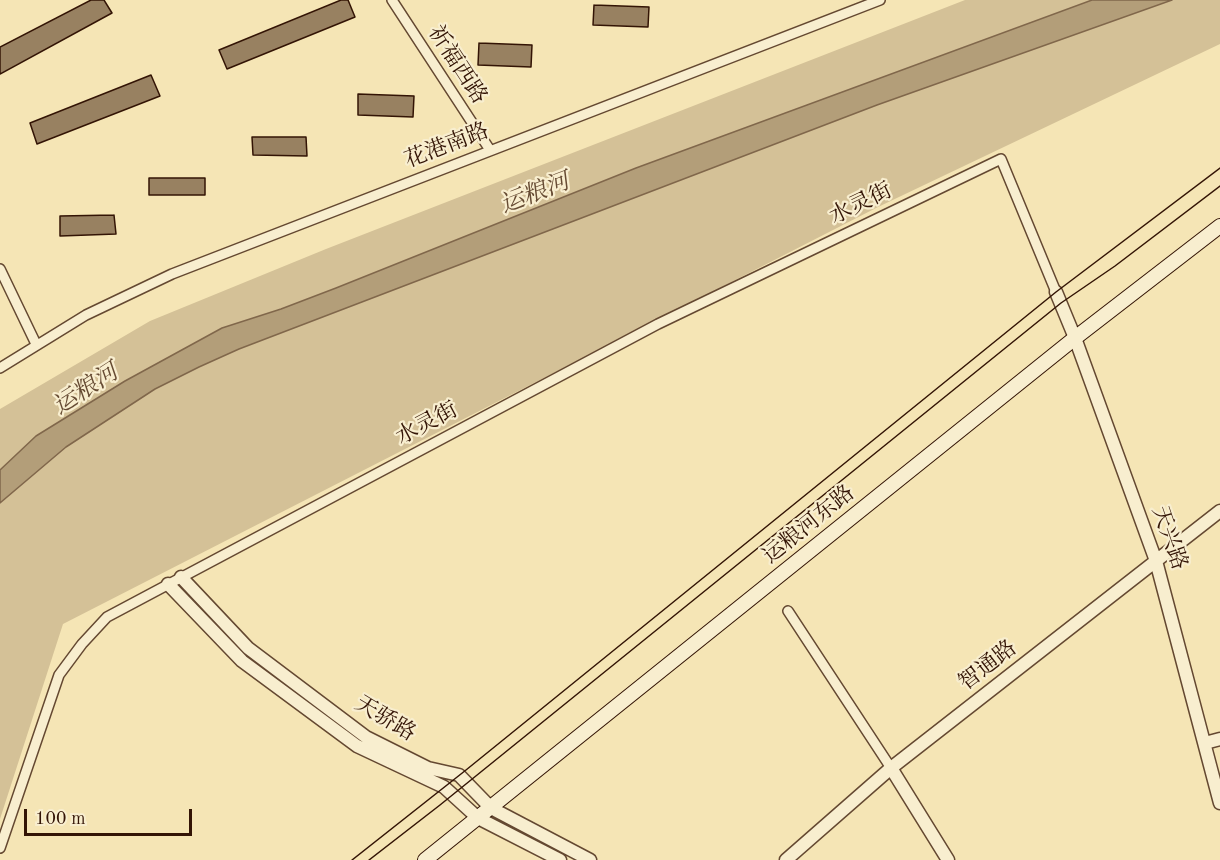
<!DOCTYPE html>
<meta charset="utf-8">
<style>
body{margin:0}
#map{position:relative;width:1220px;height:860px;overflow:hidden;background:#f5e5b5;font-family:"Old Standard TT",serif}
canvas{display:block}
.scale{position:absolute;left:24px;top:809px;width:168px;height:27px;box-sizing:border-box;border:3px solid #331405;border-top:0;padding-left:8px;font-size:18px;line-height:21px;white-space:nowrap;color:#331405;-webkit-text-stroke:4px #f8eecf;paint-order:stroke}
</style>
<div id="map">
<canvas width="1220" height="860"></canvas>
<div class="scale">100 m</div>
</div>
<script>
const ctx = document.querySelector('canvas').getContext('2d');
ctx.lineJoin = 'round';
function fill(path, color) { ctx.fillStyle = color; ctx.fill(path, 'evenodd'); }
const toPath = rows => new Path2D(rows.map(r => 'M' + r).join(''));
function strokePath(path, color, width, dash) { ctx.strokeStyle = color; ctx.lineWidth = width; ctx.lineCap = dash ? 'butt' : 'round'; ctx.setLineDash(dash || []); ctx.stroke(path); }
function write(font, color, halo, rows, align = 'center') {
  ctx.font = font + ' "Old Standard TT","Noto Serif SC",serif'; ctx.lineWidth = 4.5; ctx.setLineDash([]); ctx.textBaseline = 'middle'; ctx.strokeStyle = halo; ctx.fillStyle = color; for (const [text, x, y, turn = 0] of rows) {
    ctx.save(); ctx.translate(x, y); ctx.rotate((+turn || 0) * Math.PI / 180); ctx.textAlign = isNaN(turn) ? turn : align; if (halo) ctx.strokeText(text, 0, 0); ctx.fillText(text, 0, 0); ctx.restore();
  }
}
fill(toPath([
 [965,0,1220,0,1220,44,878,207,63,624,0,819,0,409,150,321,326,249]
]), '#d4c197');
const water = toPath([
 [1092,0,1172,0,877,105,239,349,199,367,155,389,66,447,0,503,0,470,36,436,125,381,222,328,281,309,336,288,636,168,1092,0]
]);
fill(water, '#b39e79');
strokePath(water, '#80674b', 1.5);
const building = toPath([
 [91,0,104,0,112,13,0,74,0,47,91,0],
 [341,0,348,0,355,17,227,69,219,50,341,0],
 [594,5,649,7,648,27,593,25,594,5],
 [479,43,532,45,531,67,478,65,479,43],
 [151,75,160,96,37,144,30,123,151,75],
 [358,94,414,96,413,117,358,115,358,94],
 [252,137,306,137,307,156,253,155,252,137],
 [149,178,205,178,205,195,149,195,149,178],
 [114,215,116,234,60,236,60,216,114,215]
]);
fill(building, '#988161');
strokePath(building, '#331405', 1.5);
const minor = toPath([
 [392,0,490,150],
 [0,269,36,344],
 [0,368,86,315,172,274,880,0],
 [788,611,891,768],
 [0,848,59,675,82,644,107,617,658,324,1001,159,1056,292]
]);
const tertiary = toPath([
 [1056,292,1075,338,1156,561,1220,803],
 [181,577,248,648,366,737,428,768,459,775,491,808,590,860],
 [168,584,242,661,357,746,444,787,478,818,560,860],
 [1205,743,1220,739],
 [891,768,948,860],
 [786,860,891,768,1220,511]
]);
const secondary = toPath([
 [425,860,1075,338,1220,226]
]);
strokePath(minor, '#644831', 12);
strokePath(tertiary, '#644831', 15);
strokePath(secondary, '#331405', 16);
strokePath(minor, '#f8eecf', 9);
strokePath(tertiary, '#f8eecf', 12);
strokePath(secondary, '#f8eecf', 14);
strokePath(toPath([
 [352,860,466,770,1056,292,1220,168],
 [369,860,440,805,1061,303,1115,266,1220,186]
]), '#331405', 1.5);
write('22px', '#331405', '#f8eecf', [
 ["祈福西路",457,65,57],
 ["花港南路",447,146,-21],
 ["水灵街",861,204,-26],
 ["水灵街",427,424,-28],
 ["运粮河东路",809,525,-39],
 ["天兴路",1169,538,71],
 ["智通路",988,666,-38],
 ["天骄路",385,719,31]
]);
write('italic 24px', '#664b33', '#f8eecf', [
 ["运粮河",535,194,-21],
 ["运粮河",86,390,-33]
]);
</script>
